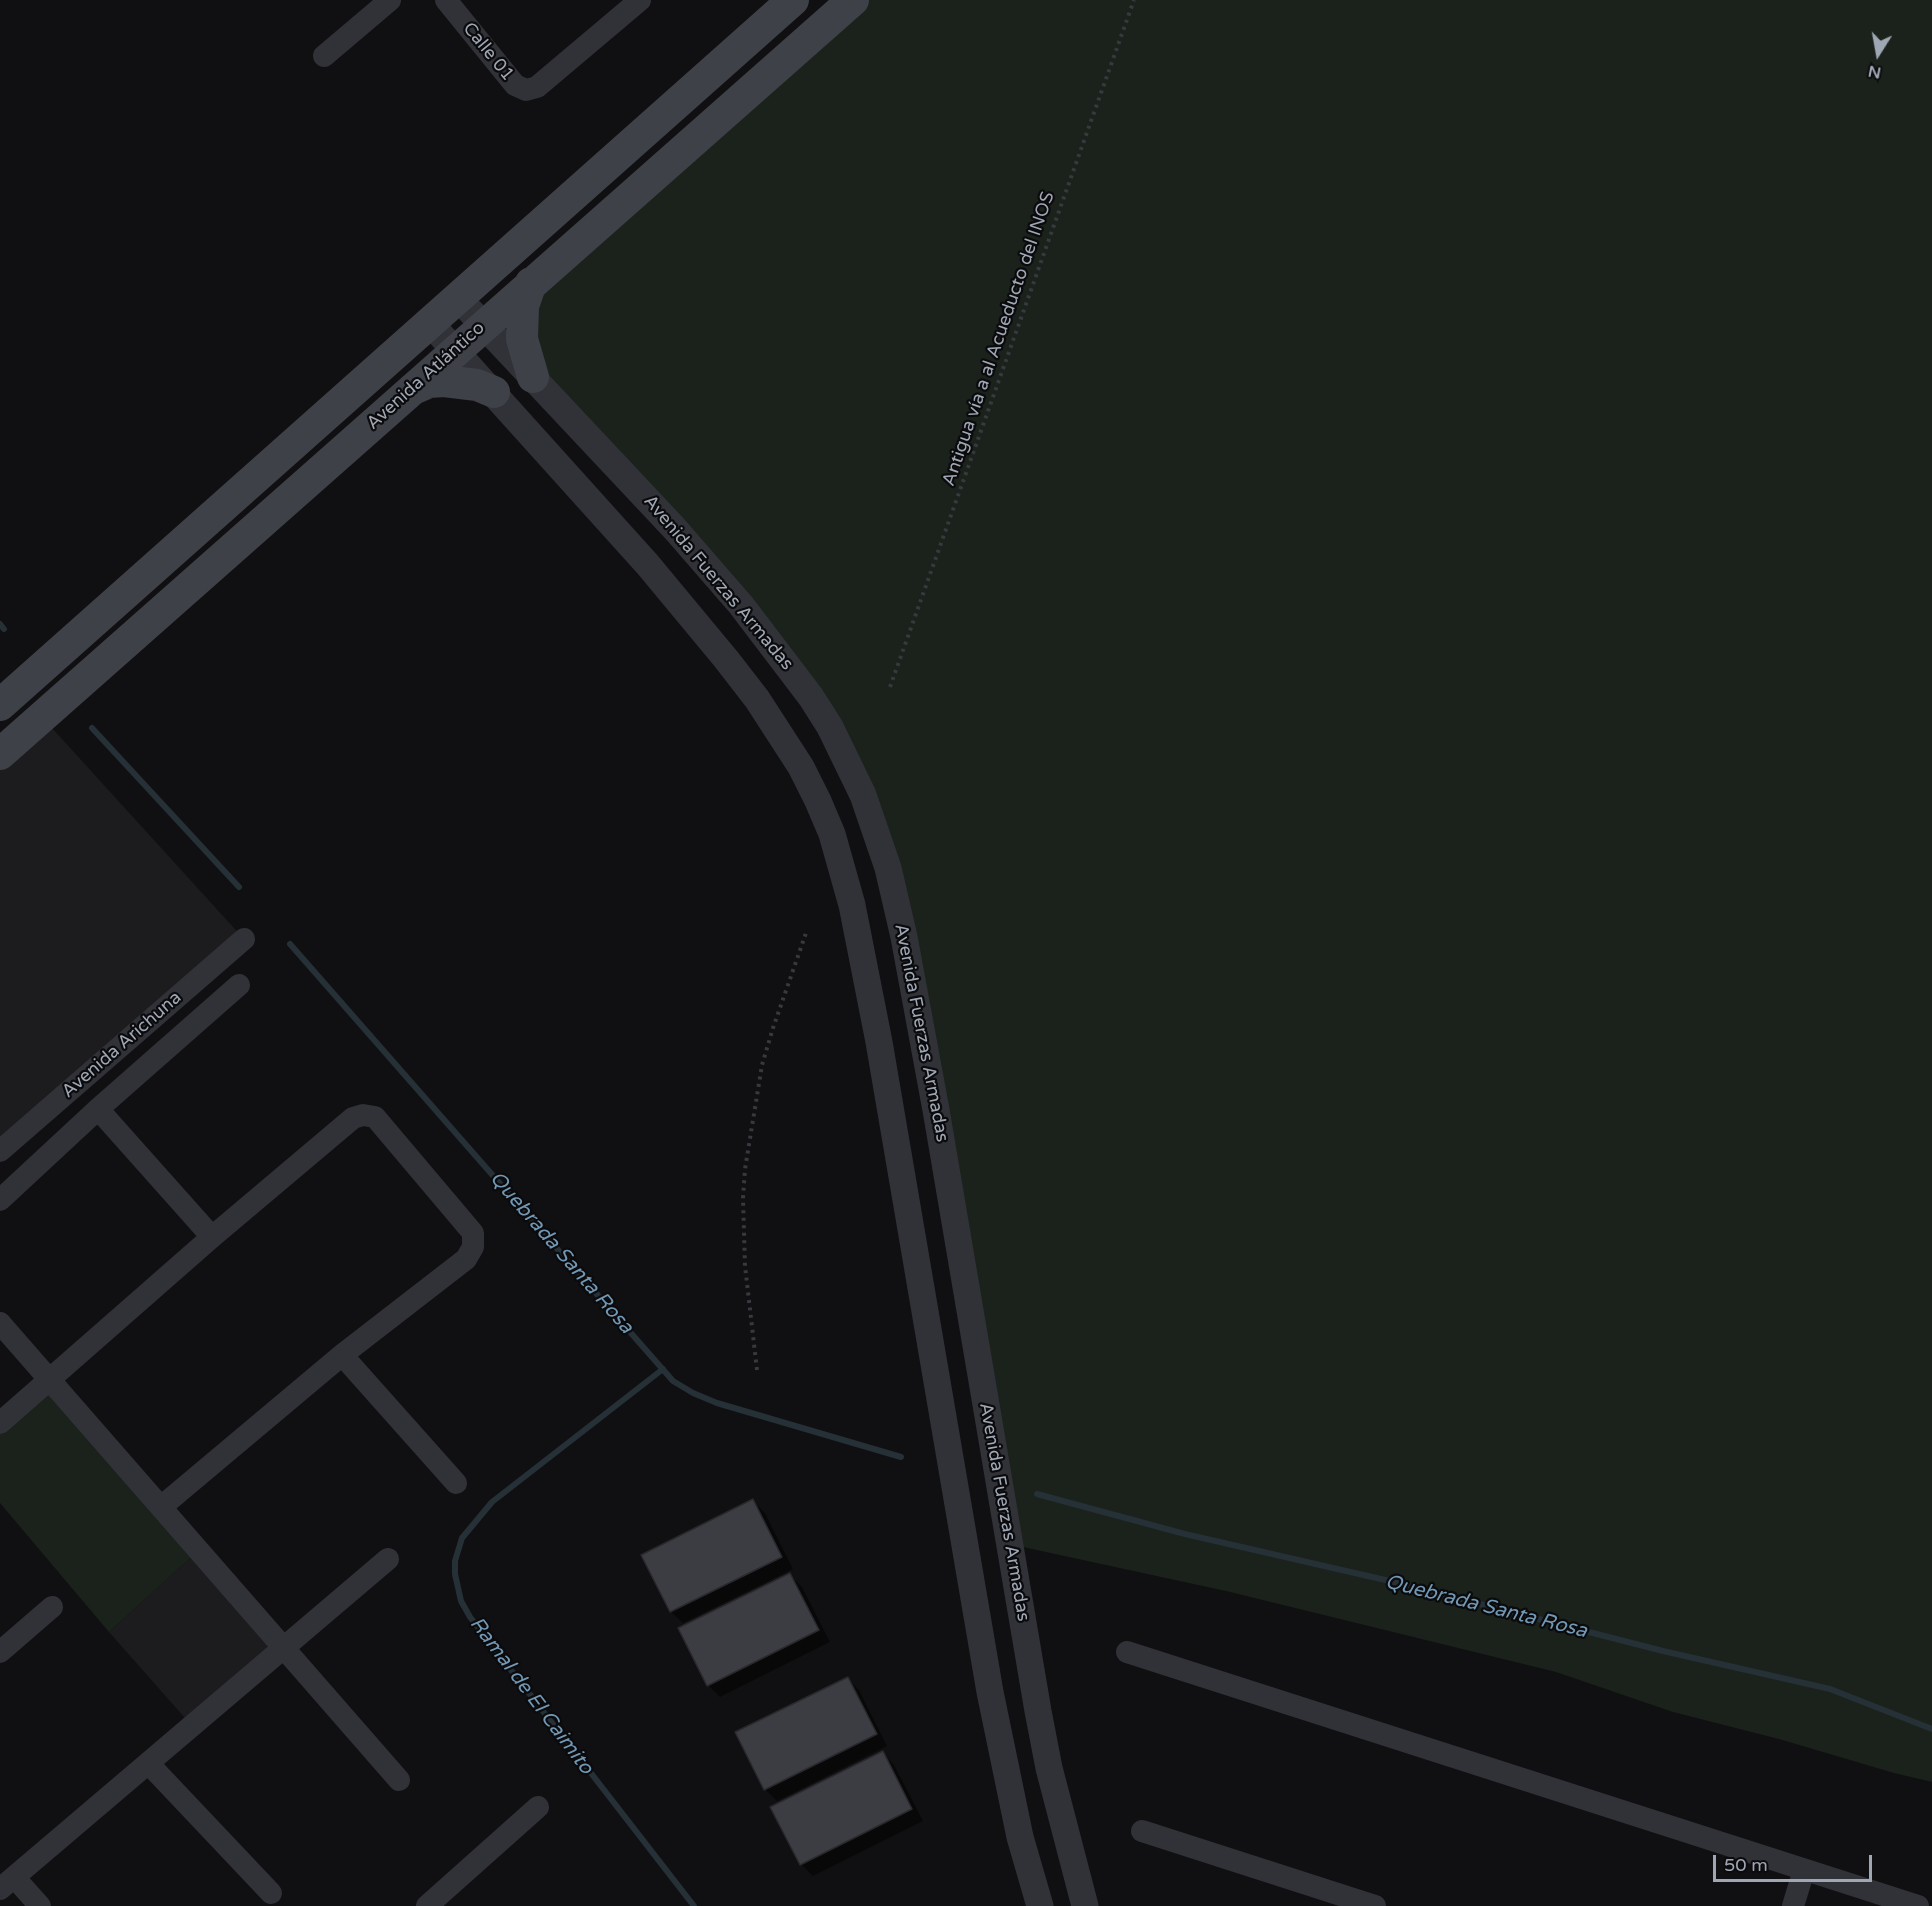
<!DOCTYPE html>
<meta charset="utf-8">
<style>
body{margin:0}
#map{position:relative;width:1932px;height:1906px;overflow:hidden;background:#101012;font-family:"Varela Round",sans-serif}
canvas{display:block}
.north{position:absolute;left:1848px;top:24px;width:60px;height:60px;-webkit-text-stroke:4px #0b0b0d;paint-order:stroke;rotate:191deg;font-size:16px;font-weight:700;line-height:24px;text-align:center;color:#a0a7b4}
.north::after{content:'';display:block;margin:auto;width:21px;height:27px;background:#a0a7b4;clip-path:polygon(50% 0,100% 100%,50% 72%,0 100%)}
.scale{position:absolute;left:1713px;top:1855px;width:159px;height:27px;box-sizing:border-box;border:3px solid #a0a7b4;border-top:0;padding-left:8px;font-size:18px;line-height:21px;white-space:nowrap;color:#a0a7b4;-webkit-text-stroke:4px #0b0b0d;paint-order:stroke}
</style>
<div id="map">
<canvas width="1932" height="1906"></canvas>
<div class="north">N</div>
<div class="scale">50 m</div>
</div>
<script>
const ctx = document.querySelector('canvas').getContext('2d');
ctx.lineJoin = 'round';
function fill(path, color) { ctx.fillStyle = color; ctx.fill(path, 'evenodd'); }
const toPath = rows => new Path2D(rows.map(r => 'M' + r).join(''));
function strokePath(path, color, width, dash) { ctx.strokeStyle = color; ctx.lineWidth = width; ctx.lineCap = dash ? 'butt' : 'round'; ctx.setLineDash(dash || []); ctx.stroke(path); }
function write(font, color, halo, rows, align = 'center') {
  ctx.font = font + ' "Varela Round",sans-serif'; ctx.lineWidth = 4.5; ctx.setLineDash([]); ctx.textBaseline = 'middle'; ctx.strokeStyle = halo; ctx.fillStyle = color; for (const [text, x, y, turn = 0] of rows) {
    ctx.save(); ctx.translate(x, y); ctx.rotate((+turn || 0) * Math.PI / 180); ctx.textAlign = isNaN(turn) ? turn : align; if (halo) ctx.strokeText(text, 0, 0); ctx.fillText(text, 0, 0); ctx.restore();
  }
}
fill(toPath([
 [42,717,244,939,0,1151,0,754],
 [199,1550,284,1647,192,1726,109,1632]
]), '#1c1c1f');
fill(toPath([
 [853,0,1932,0,1932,1782,1894,1773,1779,1739,1673,1712,1556,1672,1226,1591,1009,1544,904,937,830,727,533,377,523,306],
 [50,1380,199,1550,109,1632,0,1503,0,1423]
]), '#1a221b');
fill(toPath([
 [753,1501,765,1513,793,1569,683,1623,671,1612],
 [790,1575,802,1587,830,1642,720,1697,708,1685],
 [848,1679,859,1690,887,1746,777,1801,765,1789],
 [883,1753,894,1765,923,1821,813,1876,801,1864]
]), '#0007');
strokePath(toPath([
 [0,624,4,629],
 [92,728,239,887],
 [290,944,673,1381,693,1393,717,1403,901,1457],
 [663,1369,492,1502,462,1538,455,1561,455,1574,461,1601,470,1617,694,1906],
 [1037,1494,1185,1534,1394,1582,1663,1651,1830,1689,1932,1729]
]), '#263037', 6);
const building = toPath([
 [753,1499,782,1557,670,1612,641,1555,753,1499],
 [790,1573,819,1630,707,1686,678,1628,790,1573],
 [848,1677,877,1734,764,1790,735,1732,848,1677],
 [883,1751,912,1809,800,1865,770,1807,883,1751]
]);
fill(building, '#3c3d42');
strokePath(building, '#2a2a2e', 1.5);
strokePath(toPath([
 [890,687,1134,0],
 [757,1370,745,1266,743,1198,745,1169,762,1065,773,1028,806,933]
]), '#37393e', 4, [3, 4.5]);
strokePath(toPath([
 [446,0,515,85,526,90,537,87,640,0],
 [324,56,390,0],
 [98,1109,212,1237],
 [0,1151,244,939],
 [0,1200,98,1109,239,985],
 [0,1323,399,1780],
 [342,1355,456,1483],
 [0,1423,212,1237,353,1118,363,1115,375,1117,473,1233,473,1247,466,1259,342,1355,161,1507],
 [0,1652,52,1607],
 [1127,1652,1918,1906],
 [148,1763,271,1893],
 [1142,1831,1375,1906],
 [14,1877,40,1906],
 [0,1889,388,1559],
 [427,1906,538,1807],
 [1793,1906,1804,1870]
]), '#313237', 22);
strokePath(toPath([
 [459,299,675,529,741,605,811,697,830,727,863,795,888,868,904,937,936,1110,1038,1711,1049,1768,1085,1906],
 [430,323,648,565,726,659,757,699,801,767,818,801,832,834,852,905,879,1042,990,1692,1020,1837,1040,1906]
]), '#313237', 27);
strokePath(toPath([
 [531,283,523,306,522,339,533,377],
 [413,389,429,382,444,381,477,385,494,392],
 [0,705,793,0],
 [0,754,853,0]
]), '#3f4148', 32);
write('18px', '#a0a7b4', '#0b0b0d', [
 ["Calle 01",488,52,51],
 ["Antigua vía a al Acueducto del INOS",999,339,-71],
 ["Avenida Atlántico",426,376,-42],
 ["Avenida Fuerzas Armadas",718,583,50],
 ["Avenida Fuerzas Armadas",921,1033,79],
 ["Avenida Arichuna",122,1045,-41],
 ["Avenida Fuerzas Armadas",1004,1512,80]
]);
write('italic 20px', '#7398b4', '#0b0b0d', [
 ["Quebrada Santa Rosa",561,1253,49],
 ["Quebrada Santa Rosa",1486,1607,14],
 ["Ramal de El Caimito",531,1696,53]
]);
</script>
